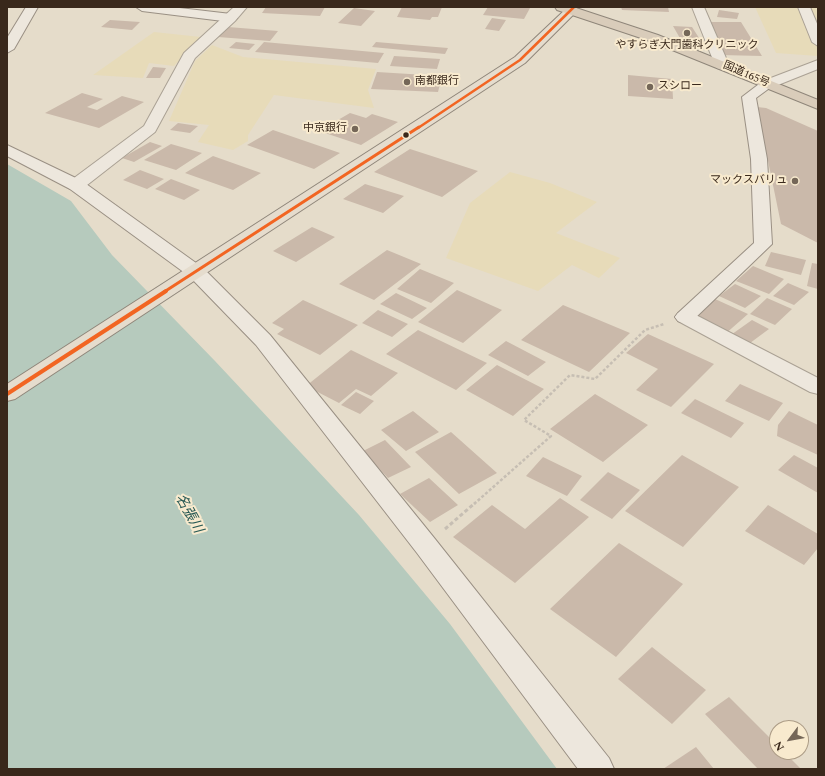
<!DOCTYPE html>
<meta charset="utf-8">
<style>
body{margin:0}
#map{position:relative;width:825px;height:776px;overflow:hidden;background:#e5dcca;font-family:Spectral,serif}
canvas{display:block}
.frame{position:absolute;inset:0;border:8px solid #39281b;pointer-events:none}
.north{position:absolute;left:769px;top:720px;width:40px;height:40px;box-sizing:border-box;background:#f8eace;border:1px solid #ac9c86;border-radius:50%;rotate:238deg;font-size:11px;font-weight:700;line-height:16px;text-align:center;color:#39281b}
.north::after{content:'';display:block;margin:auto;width:14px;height:18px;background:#756758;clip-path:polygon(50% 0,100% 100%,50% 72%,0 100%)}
</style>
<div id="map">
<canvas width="825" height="776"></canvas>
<div class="frame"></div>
<div class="north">N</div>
</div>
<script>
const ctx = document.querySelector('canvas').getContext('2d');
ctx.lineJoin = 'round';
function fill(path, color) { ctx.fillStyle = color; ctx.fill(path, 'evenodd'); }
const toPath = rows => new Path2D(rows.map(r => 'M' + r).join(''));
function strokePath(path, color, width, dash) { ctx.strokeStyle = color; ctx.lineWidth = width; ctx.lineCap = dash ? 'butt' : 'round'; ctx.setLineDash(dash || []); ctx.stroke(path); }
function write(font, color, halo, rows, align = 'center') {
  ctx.font = font + ' Spectral,"Noto Sans JP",serif'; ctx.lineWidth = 4; ctx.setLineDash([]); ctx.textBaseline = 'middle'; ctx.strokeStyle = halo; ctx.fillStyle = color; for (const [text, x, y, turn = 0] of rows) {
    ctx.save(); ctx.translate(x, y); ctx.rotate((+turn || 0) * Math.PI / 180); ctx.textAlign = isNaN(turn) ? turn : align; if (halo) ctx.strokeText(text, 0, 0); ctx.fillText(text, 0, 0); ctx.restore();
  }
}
fill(toPath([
 [755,7,818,7,818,56,776,53],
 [154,32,201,37,174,66,149,63,143,78,93,75],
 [212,45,243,57,376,69,368,90,374,108,274,95,248,135,248,141,233,150,198,142,209,125,169,121,195,61],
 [510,172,550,183,597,202,556,233,620,258,599,278,572,265,538,291,446,258,470,203]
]), '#e7dbb9');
fill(toPath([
 [7,164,71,201,112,255,215,361,359,515,450,624,557,769,7,769]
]), '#b6cabd');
fill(toPath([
 [266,7,325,7,320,16,262,13],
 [402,7,442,7,438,17,432,17,430,20,397,17],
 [488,7,516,7,530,8,524,19,483,15],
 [621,7,668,7,669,12,622,10],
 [354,8,375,11,361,26,338,23],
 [719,10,739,13,737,19,717,17],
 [492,18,506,20,499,31,485,29],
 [110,20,140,22,132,30,101,27],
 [703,22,741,22,762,56,721,55],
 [673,26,692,27,701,41,681,40],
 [228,27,278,31,270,41,218,37],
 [236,42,255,44,249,50,229,48],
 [264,42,384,53,378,63,255,52],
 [376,42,448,48,445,54,372,47],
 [394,56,440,59,437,69,390,66],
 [153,67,166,68,160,78,146,78],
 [377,72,442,76,438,92,371,89],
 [628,75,672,79,673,99,628,96],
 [82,93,103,99,87,107,97,110,122,96,144,102,99,128,45,113],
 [757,107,766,108,818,131,818,243,781,224],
 [350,113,366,118,372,114,398,122,361,145,319,131],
 [178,123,198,126,190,133,170,130],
 [273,130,340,153,314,169,247,145],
 [150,142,162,146,134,162,122,158],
 [171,144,202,153,176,170,144,160],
 [410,149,478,171,442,197,374,172],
 [213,156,261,173,233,190,185,173],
 [140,170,164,179,147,189,123,180],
 [171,179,200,190,184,200,155,189],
 [365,184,404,196,383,213,343,199],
 [312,227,335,237,296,262,273,251],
 [387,250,421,264,374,300,339,284],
 [771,252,806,260,801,275,765,266],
 [812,263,818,264,818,289,807,286],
 [753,266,784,279,769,294,736,281],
 [420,269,454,283,431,303,397,289],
 [788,283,809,292,794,305,773,296],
 [735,284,761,296,745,308,719,296],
 [457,290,502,310,463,343,418,322],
 [396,293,427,308,412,319,380,304],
 [767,298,792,309,775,325,750,314],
 [715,299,748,314,724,335,690,319],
 [303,300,358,325,320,355,277,334,284,329,272,323],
 [563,305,630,333,589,372,521,340],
 [378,310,408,324,392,337,362,323],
 [752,320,769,329,746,346,728,337],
 [418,330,487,363,456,390,386,354],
 [648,334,714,364,671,407,636,390,658,369,626,353],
 [506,341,546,362,528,376,488,355],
 [351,350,398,373,371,396,356,389,339,403,306,386],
 [497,365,544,389,513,416,466,390],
 [740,384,783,403,769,421,725,401],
 [356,392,374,401,360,414,341,405],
 [595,394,648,425,603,462,550,429],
 [695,399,744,423,731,438,681,413],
 [413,411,439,432,406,451,381,430],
 [789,411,818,425,818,455,777,436,778,425],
 [451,432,497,473,459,494,415,452],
 [385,440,411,467,388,478,363,451],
 [682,455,739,487,683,547,625,511],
 [794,455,818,468,818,493,778,470],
 [543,457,582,476,567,496,526,476],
 [608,472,640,490,612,519,580,500],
 [429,478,458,505,430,522,400,494],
 [560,498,589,517,515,583,453,537,492,505,525,529],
 [768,505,818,534,818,548,804,565,745,531],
 [619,543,683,584,616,657,550,609],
 [652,647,706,690,672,724,618,679],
 [729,697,777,745,777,752,784,752,801,769,758,769,705,714],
 [696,747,714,769,663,769]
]), '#cab9aa');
const street = toPath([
 [234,7,247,7,235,21,195,58,155,132,82,189,76,190,70,189,68,185,70,181,144,126,184,53,234,7],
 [692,7,704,7,729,65,727,68,722,69,717,68,715,65,692,7],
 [798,7,810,7,818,26,818,46,812,42,798,7],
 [818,60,818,69,773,87,768,88,763,87,761,84,763,81,818,60],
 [685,311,692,313,818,378,818,394,810,392,678,321,675,317,678,313,685,311]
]);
const secondary = toPath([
 [26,7,38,7,14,49,7,53,7,38,26,7],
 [136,7,171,7,231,14,237,18,231,22,142,11,136,7],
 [768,80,773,81,775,84,756,98,767,159,772,244,692,321,685,323,678,321,675,317,678,313,754,243,751,159,742,97,763,81,768,80],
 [7,145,82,181,203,268,270,335,435,539,609,758,614,769,578,769,417,553,256,345,189,276,70,189,7,156,7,145]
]);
const primary = toPath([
 [568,7,576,7,578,10,525,63,15,399,7,401,7,384,515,57,568,7]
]);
const highway = toPath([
 [555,7,573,7,658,35,818,100,818,109,650,41,557,10,555,7]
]);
strokePath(street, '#aaa194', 2);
strokePath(secondary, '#9a9084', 2);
strokePath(primary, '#8f867a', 2);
strokePath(highway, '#8f867a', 2);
strokePath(toPath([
 [474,504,551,436,524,420,570,375,595,379,645,330,664,324]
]), '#c6beb3', 2.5, [3, 2]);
strokePath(toPath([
 [445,529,475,503]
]), '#c6beb3', 3, [4, 2.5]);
fill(street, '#ede7dd');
fill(secondary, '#ede7dd');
fill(primary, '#e5dccd');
fill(highway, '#d9ccba');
strokePath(toPath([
 [418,128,520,60,574,7]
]), '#f26522', 2.5);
strokePath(toPath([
 [164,292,419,127]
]), '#f26522', 3);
strokePath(toPath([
 [7,394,166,291]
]), '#f26522', 4);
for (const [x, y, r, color] of [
 [687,33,4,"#756758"],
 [407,82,4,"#756758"],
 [650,87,4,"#756758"],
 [355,129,4,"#756758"],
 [406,135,3.5,"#39281b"],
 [795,181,4,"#756758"]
]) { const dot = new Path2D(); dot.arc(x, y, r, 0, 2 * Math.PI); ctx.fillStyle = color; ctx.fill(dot); strokePath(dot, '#f8eace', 1.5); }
write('11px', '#39281b', '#f8eace', [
 ["やすらぎ大門歯科クリニック",687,46,"center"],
 ["南都銀行",415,82],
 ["スシロー",658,87],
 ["中京銀行",347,129,"right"],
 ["マックスバリュ",787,181,"right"]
], 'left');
write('11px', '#39281b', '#f8eace', [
 ["国道165号",746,75,23]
]);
write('italic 14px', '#295a55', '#f8eace', [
 ["名張川",188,514,61]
]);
</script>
